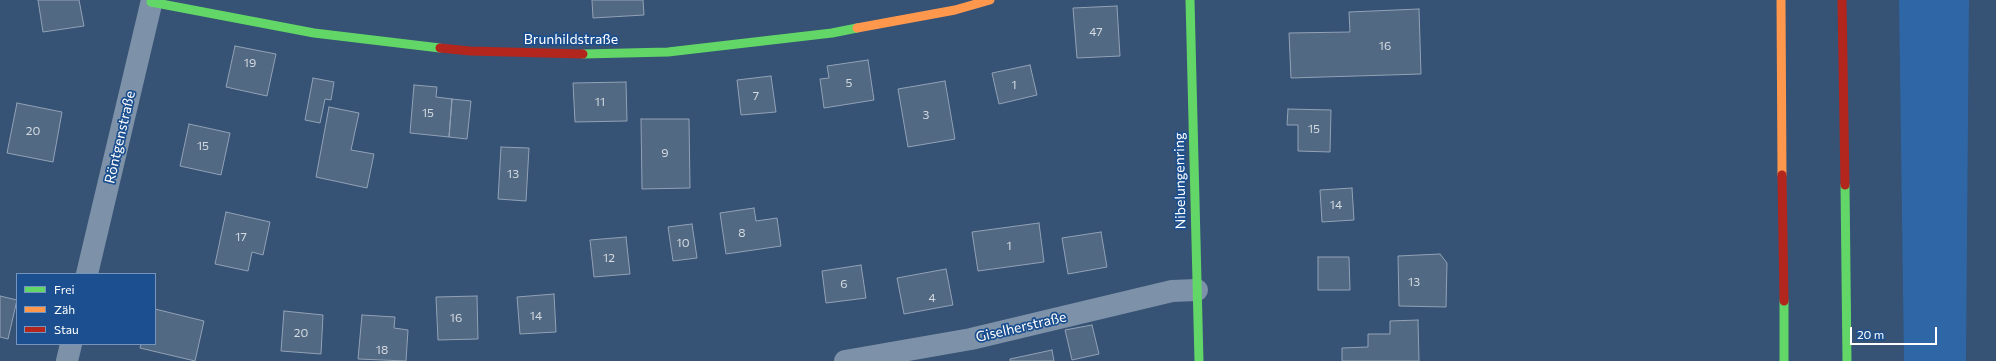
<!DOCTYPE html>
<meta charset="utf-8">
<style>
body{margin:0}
#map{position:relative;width:1996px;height:361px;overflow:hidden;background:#365274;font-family:Commissioner,sans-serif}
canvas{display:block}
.legend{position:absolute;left:16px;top:273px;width:140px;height:72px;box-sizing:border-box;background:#1b4f8f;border:1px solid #7695bc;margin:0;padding:5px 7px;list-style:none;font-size:12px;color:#fff}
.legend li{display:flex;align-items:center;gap:8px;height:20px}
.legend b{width:20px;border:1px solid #7695bc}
.scale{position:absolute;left:1850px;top:327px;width:87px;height:18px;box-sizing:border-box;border:2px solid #fff;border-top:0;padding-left:5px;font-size:12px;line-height:14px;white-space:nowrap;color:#fff;-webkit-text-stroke:3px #1b4f8f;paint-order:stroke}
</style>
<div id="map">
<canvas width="1996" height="361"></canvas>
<ul class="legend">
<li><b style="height:5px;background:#63d668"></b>Frei</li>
<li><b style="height:5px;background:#ff974d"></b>Zäh</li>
<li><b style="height:5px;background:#b3261e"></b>Stau</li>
</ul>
<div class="scale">20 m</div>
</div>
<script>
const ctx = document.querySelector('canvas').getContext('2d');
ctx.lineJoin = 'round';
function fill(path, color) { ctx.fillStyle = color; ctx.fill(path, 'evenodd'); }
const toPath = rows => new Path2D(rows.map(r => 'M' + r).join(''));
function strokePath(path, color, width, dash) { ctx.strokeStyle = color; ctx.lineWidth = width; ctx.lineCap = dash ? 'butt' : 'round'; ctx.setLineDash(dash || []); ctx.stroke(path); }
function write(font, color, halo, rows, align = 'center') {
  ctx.font = font + ' Commissioner,sans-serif'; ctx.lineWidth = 3.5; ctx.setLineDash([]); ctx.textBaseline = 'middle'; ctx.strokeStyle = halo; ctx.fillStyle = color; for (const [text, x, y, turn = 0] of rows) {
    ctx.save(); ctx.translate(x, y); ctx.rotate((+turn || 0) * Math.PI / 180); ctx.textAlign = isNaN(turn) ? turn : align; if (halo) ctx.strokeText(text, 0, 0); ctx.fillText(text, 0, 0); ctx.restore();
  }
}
fill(toPath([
 [1899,0,1969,0,1966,361,1904,361]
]), '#2f66a5');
const building = toPath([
 [38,0,79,0,84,26,43,32,38,0],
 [592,0,643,0,644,15,593,18,592,0],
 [1117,6,1120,56,1077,58,1073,8,1117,6],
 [1419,9,1421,74,1291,78,1289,33,1350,32,1349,12,1419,9],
 [235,46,276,54,267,96,226,87,235,46],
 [868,60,874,100,824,108,820,79,829,78,827,66,868,60],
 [1030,65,1037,95,999,104,992,73,1030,65],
 [771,76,776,112,741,115,737,80,771,76],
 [313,78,334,82,331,100,325,99,320,123,305,120,313,78],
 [945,81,955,139,908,147,898,89,945,81],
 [626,82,627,121,575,122,573,83,626,82],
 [414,85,437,87,436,97,452,99,449,137,410,133,414,85],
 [452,99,471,101,467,139,449,137,452,99],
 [17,103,62,112,53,162,7,153,17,103],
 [329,107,359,113,351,150,374,154,367,188,316,177,329,107],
 [1288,109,1331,110,1330,152,1298,151,1298,125,1287,125,1288,109],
 [641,119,689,119,690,188,642,189,641,119],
 [189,124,230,133,221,175,180,166,189,124],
 [501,147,529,148,526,201,498,199,501,147],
 [1352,188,1354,220,1322,222,1320,190,1352,188],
 [754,208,756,221,777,218,781,246,726,254,720,213,754,208],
 [226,212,270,222,263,255,252,252,248,271,215,264,226,212],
 [1039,223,1044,262,978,271,972,232,1039,223],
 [692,224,697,258,673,261,668,227,692,224],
 [1101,232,1107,267,1068,274,1062,238,1101,232],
 [626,237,630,274,594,277,590,240,626,237],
 [1440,254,1447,263,1446,307,1399,306,1398,256,1440,254],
 [1318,257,1349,257,1350,290,1318,290,1318,257],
 [861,265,866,298,826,303,822,271,861,265],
 [946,269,953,305,904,314,897,278,946,269],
 [554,294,556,332,520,334,517,297,554,294],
 [0,296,17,300,8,339,0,337,0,296],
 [477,296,478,339,438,340,436,297,477,296],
 [155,309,204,321,195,361,140,348,141,344,155,344,155,309],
 [284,311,323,315,321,354,281,351,284,311],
 [362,315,395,317,394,328,408,330,406,361,358,359,362,315],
 [1418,320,1419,361,1342,361,1342,348,1368,347,1368,334,1390,334,1390,321,1418,320],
 [1092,325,1099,354,1072,360,1065,330,1092,325],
 [1052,350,1054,361,1010,361,1010,359,1052,350]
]);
fill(building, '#526984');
strokePath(building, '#92a2b6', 1);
strokePath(toPath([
 [87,274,152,0],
 [67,361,71,344],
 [845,361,971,339,1172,291,1197,290]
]), '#7d92a8', 22);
strokePath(toPath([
 [1190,0,1199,361],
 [151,2,314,33,440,48],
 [583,54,668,52,832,33,857,28],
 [1845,185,1847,361],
 [1784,301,1784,361]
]), '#63d668', 9);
strokePath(toPath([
 [1781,0,1782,175],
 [857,28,955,10,990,0]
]), '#ff974d', 9);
strokePath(toPath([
 [1842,0,1845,185],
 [440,48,470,51,583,54],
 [1782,175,1784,301]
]), '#b3261e', 9);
write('12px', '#d4dae0', null, [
 ["47",1096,32],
 ["16",1385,46],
 ["19",250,63],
 ["5",849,83],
 ["1",1014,85],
 ["7",756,96],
 ["11",600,102],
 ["15",428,113],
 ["3",926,115],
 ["15",1314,129],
 ["20",33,131],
 ["15",203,146],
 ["9",665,153],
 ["13",513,174],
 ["14",1336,205],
 ["8",742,233],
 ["17",241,237],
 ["10",683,243],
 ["1",1009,246],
 ["12",609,258],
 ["13",1414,282],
 ["6",844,284],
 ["4",932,298],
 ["14",536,316],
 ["16",456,318],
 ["20",301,333],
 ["18",382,350]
]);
write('14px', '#fff', '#1b4f8f', [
 ["Brunhildstraße",571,39],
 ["Röntgenstraße",120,137,-77],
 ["Nibelungenring",1180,181,-91],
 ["Giselherstraße",1021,327,-13]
]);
</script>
